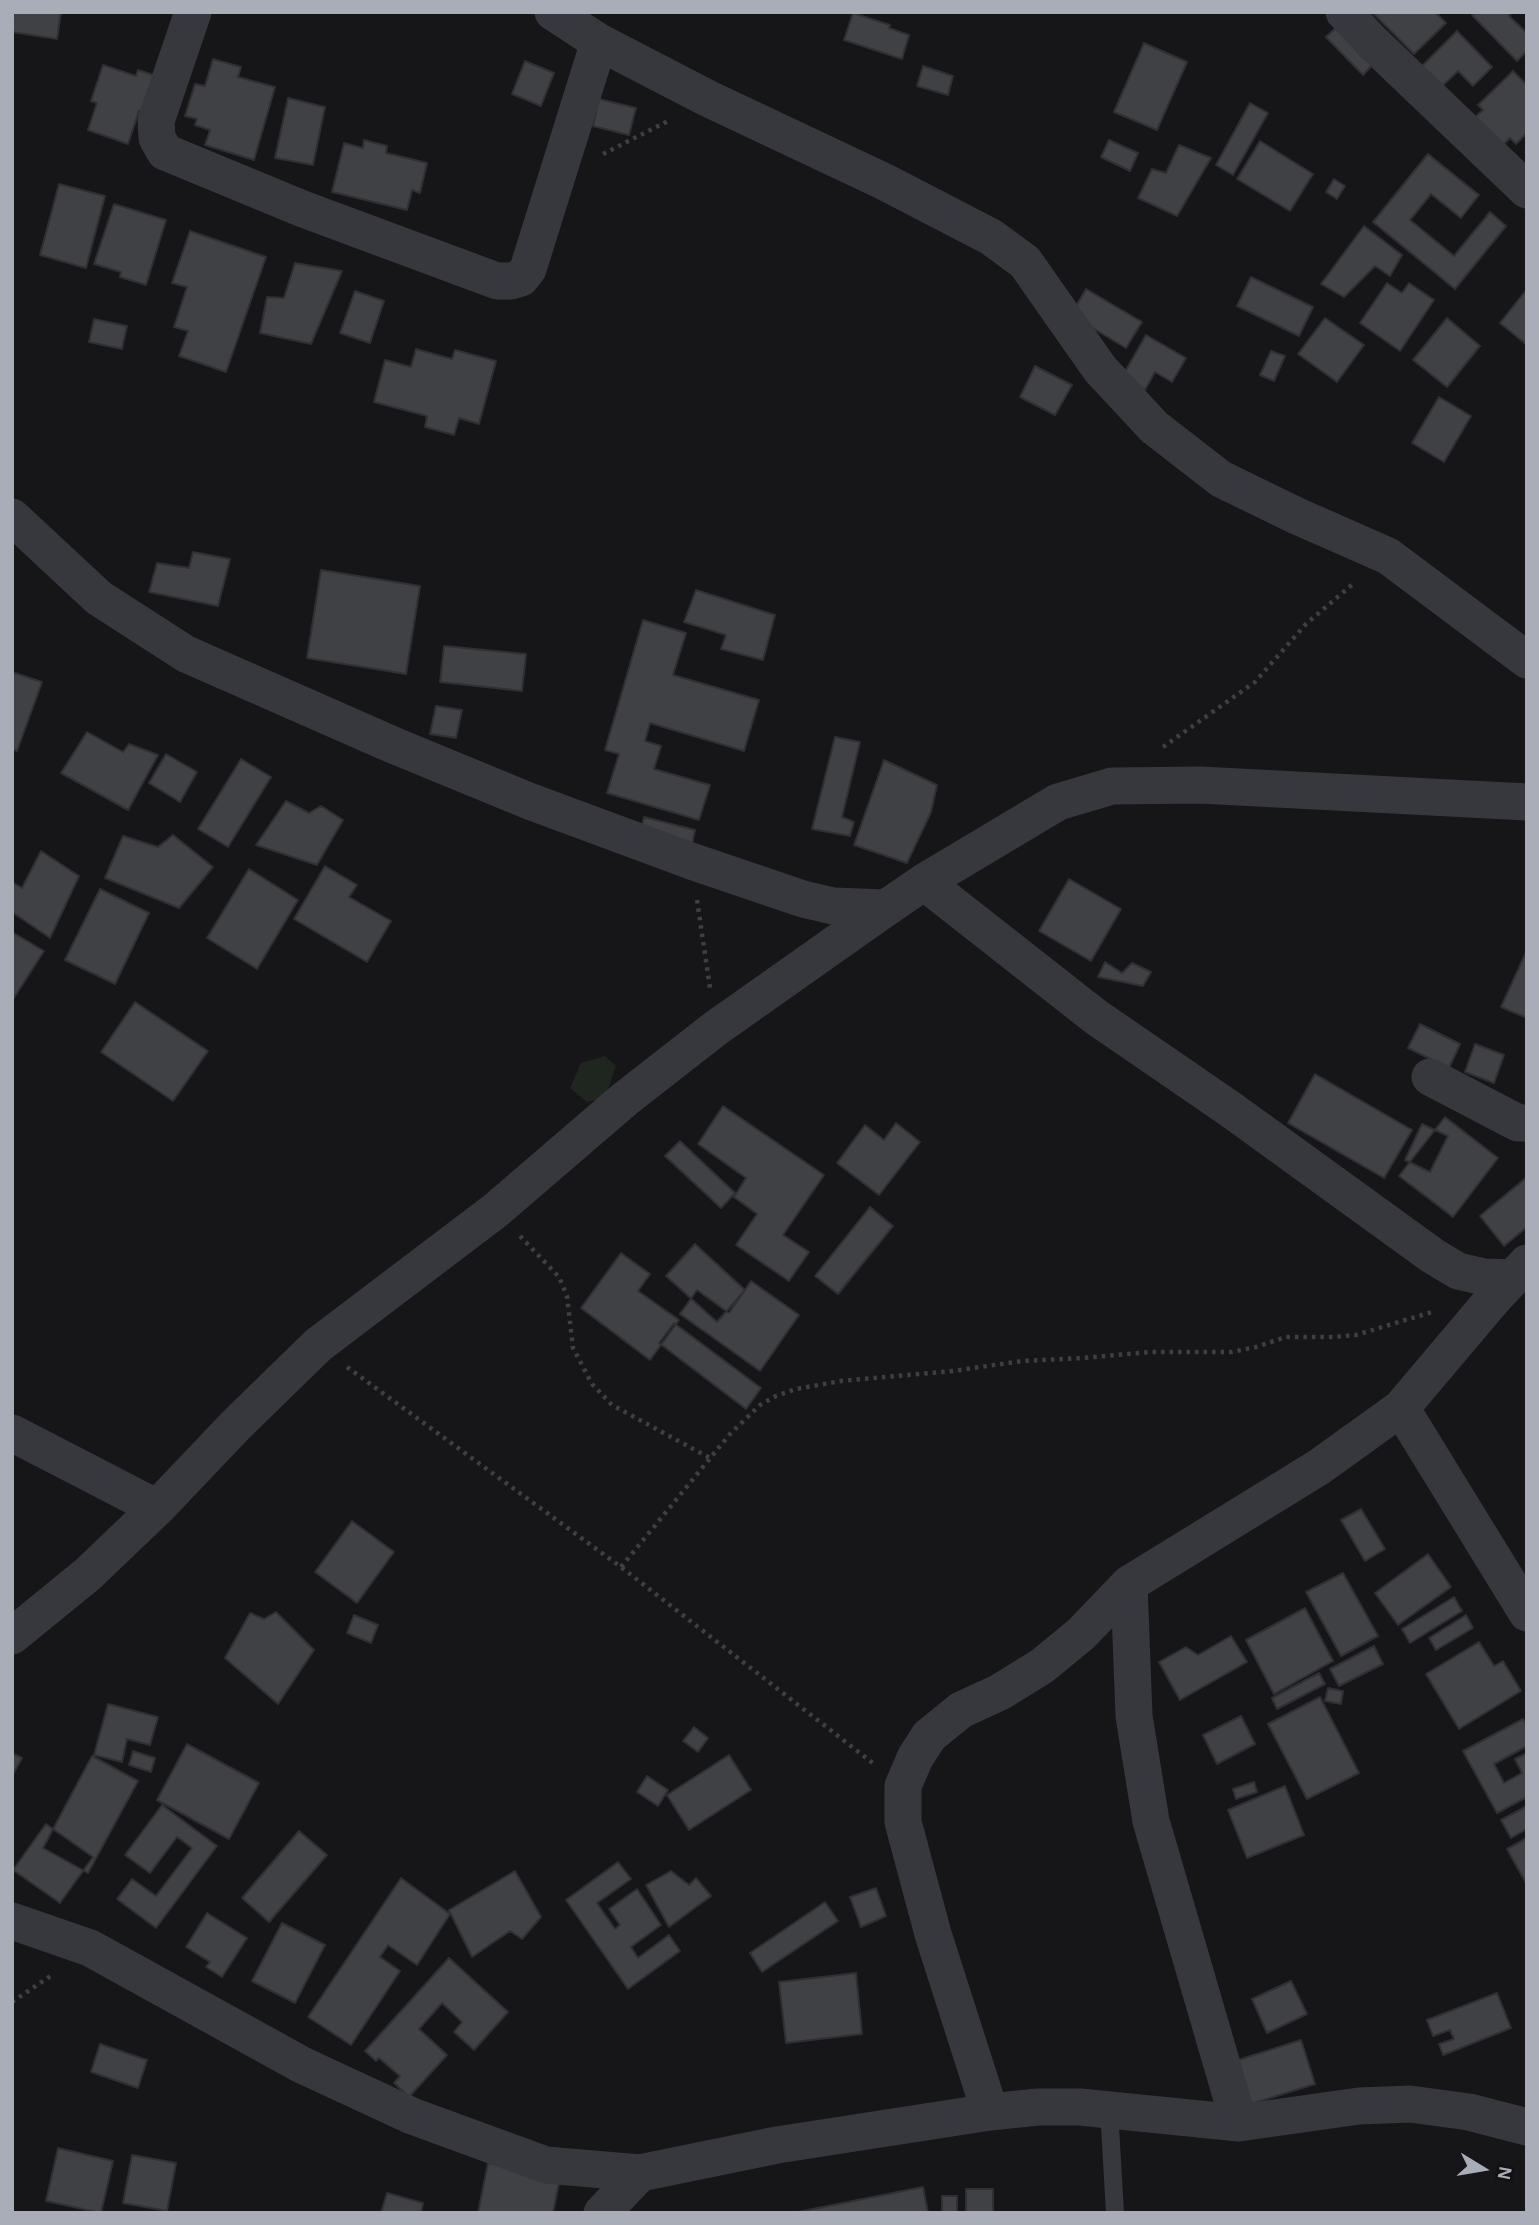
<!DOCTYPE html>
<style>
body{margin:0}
#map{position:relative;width:1539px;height:2225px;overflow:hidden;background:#161618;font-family:"Alegreya Sans",sans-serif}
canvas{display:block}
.frame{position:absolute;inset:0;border:14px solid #a8adb8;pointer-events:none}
.north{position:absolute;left:1448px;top:2134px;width:70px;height:70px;-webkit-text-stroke:5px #111113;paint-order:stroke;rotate:101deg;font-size:19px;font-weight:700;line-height:28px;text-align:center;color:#a8adb8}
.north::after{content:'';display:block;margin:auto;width:24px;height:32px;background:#a8adb8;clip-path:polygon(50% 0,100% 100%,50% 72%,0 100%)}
</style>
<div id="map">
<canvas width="1539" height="2225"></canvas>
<div class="frame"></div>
<div class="north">N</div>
</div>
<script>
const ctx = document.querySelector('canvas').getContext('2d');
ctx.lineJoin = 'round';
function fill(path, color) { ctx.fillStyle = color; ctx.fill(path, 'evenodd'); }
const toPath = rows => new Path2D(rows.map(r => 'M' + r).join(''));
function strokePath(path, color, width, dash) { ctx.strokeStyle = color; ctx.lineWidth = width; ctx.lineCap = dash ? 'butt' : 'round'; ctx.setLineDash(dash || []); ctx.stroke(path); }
fill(toPath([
 [605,1056,616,1066,605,1098,587,1102,570,1088,581,1063]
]), '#1e261f');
const building = toPath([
 [12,12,61,12,57,39,12,32,12,12],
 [1372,12,1435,12,1446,23,1414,54,1372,12],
 [1476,12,1512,12,1509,16,1527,33,1527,51,1517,61,1472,15,1476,12],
 [853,13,890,25,889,28,909,35,902,59,844,40,853,13],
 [1341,23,1377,60,1363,75,1326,37,1341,23],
 [1457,31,1492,67,1473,86,1458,71,1439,89,1419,69,1457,31],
 [1144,43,1187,62,1157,130,1114,112,1144,43],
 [213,59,241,67,238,77,275,87,254,160,205,145,210,130,195,125,197,119,185,116,195,84,205,86,213,59],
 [525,61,554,73,541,106,512,94,525,61],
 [103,65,136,76,138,70,163,78,151,115,139,111,128,144,88,130,97,103,91,101,103,65],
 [923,66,953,76,948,95,917,86,923,66],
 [1513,71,1527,85,1527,133,1516,144,1510,138,1498,150,1470,122,1483,110,1478,105,1513,71],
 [288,98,325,107,313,165,275,158,288,98],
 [599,99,636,108,629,135,593,126,599,99],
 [1250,103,1268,113,1233,175,1216,165,1250,103],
 [364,140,387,146,386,153,427,163,420,193,412,190,407,210,332,192,344,143,363,148,364,140],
 [1109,140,1138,153,1130,171,1101,157,1109,140],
 [1260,141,1313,174,1290,211,1237,179,1260,141],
 [1179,145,1211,158,1177,216,1138,198,1152,169,1166,173,1179,145],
 [1428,154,1479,195,1461,218,1431,194,1410,220,1454,256,1490,212,1506,226,1455,289,1373,222,1428,154],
 [1334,179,1345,186,1337,199,1326,192,1334,179],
 [59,184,105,196,86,268,40,255,59,184],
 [114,204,166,220,146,285,120,277,121,272,94,264,114,204],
 [1364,226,1402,255,1390,276,1375,266,1344,297,1321,284,1364,226],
 [190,231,266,257,226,372,179,356,188,331,174,327,187,287,172,283,190,231],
 [295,263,342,271,311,344,260,333,267,297,284,298,295,263],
 [1251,277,1313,307,1299,336,1237,306,1251,277],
 [1387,283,1402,293,1409,283,1434,300,1400,351,1360,323,1387,283],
 [1086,289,1142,322,1126,348,1071,315,1086,289],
 [1527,289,1527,345,1500,323,1527,289],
 [355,291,384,301,370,343,340,333,355,291],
 [1325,318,1364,345,1337,382,1298,354,1325,318],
 [1447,318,1480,346,1447,387,1413,360,1447,318],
 [94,319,127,326,122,349,89,342,94,319],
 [1146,335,1186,358,1172,382,1155,372,1145,390,1122,377,1146,335],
 [416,349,452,359,455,350,496,361,479,424,459,418,454,435,425,427,427,416,374,402,385,360,411,367,416,349],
 [1271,351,1285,356,1274,381,1260,375,1271,351],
 [1035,366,1072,385,1055,415,1020,397,1035,366],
 [1439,397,1471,416,1444,462,1412,443,1439,397],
 [193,552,230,559,218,606,149,592,157,563,189,568,193,552],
 [321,570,420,586,406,674,307,658,321,570],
 [696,590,775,615,763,660,721,649,726,635,684,622,696,590],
 [643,620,686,633,673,675,759,700,744,751,650,723,645,741,661,746,654,769,710,785,699,820,607,793,619,754,605,750,643,620],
 [444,646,526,654,522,691,440,682,444,646],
 [12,672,42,682,17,751,12,749,12,672],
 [436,706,462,710,456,738,430,734,436,706],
 [87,732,123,752,129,744,158,755,128,810,61,773,87,732],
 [835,737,860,742,842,817,854,822,850,836,812,829,835,737],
 [166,754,197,772,180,802,149,783,166,754],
 [241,759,271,777,228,847,198,829,241,759],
 [884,760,937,785,931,812,907,863,854,845,884,760],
 [286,801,309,813,321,806,343,820,317,865,256,845,286,801],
 [644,817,695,830,691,850,639,838,644,817],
 [173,835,213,867,179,908,105,878,123,836,158,847,173,835],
 [41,851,79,876,50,938,12,912,12,882,22,888,41,851],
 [325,866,357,885,349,897,391,921,367,962,294,919,325,866],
 [249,869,298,900,257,969,207,938,249,869],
 [1069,879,1121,909,1091,961,1039,931,1069,879],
 [100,889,149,913,115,984,65,960,100,889],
 [12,932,44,951,12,1001,12,932],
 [1527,950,1527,1018,1501,1007,1527,950],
 [1105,962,1122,973,1132,963,1151,972,1143,986,1098,977,1105,962],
 [135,1002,208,1051,173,1101,101,1052,135,1002],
 [1420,1024,1460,1044,1449,1068,1408,1048,1420,1024],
 [1475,1044,1504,1055,1494,1083,1465,1072,1475,1044],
 [1315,1074,1412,1130,1384,1178,1288,1123,1315,1074],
 [723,1106,824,1175,783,1235,809,1252,789,1281,736,1245,757,1214,734,1197,746,1178,698,1144,723,1106],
 [1445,1117,1498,1158,1453,1217,1399,1176,1445,1117],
 [896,1123,920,1142,879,1195,837,1163,865,1125,884,1140,896,1123],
 [1422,1124,1448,1136,1430,1172,1405,1160,1422,1124],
 [680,1141,735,1193,721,1208,665,1156,680,1141],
 [1527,1177,1527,1227,1504,1246,1480,1216,1527,1177],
 [870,1207,893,1226,838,1294,815,1276,870,1207],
 [695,1244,745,1290,717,1322,666,1276,695,1244],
 [621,1253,650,1274,638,1291,679,1320,650,1360,581,1308,621,1253],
 [751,1281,799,1315,760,1371,680,1314,697,1290,729,1313,751,1281],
 [674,1323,761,1388,746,1409,659,1343,674,1323],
 [1361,1509,1385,1549,1365,1561,1341,1520,1361,1509],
 [352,1521,394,1552,357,1603,315,1572,352,1521],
 [1428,1554,1451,1587,1398,1625,1375,1593,1428,1554],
 [1343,1573,1378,1636,1341,1656,1306,1592,1343,1573],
 [1454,1597,1462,1611,1410,1643,1402,1629,1454,1597],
 [1305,1608,1333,1661,1274,1694,1246,1640,1305,1608],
 [276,1612,314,1650,278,1704,225,1658,250,1613,264,1619,276,1612],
 [354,1615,378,1625,371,1643,347,1633,354,1615],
 [1466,1615,1473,1628,1436,1650,1429,1638,1466,1615],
 [1231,1636,1247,1662,1180,1700,1159,1662,1186,1647,1198,1655,1231,1636],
 [1479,1642,1494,1666,1503,1661,1521,1691,1459,1729,1426,1674,1479,1642],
 [1374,1646,1383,1664,1339,1686,1330,1669,1374,1646],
 [1319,1673,1325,1684,1277,1709,1272,1698,1319,1673],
 [1328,1688,1343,1691,1341,1704,1325,1701,1328,1688],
 [1320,1697,1359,1773,1307,1799,1268,1724,1320,1697],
 [108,1704,158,1717,150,1745,127,1739,122,1762,94,1755,108,1704],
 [1241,1716,1255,1744,1217,1764,1203,1735,1241,1716],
 [1523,1719,1527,1725,1527,1746,1494,1764,1504,1783,1522,1773,1515,1759,1527,1753,1527,1797,1497,1813,1463,1751,1523,1719],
 [694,1727,708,1738,698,1752,683,1741,694,1727],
 [187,1744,259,1783,229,1839,157,1800,187,1744],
 [133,1751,155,1758,151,1772,129,1765,133,1751],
 [12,1753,22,1758,12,1776,12,1753],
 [729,1755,751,1790,689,1830,667,1795,729,1755],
 [92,1756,138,1781,88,1873,43,1848,92,1756],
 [647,1776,668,1790,658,1806,637,1792,647,1776],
 [1254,1782,1257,1792,1236,1799,1233,1789,1254,1782],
 [1285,1786,1304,1835,1247,1858,1228,1810,1285,1786],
 [162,1805,217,1846,156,1928,117,1899,132,1879,156,1896,192,1848,177,1837,150,1873,125,1855,162,1805],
 [1527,1806,1527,1829,1511,1838,1501,1820,1527,1806],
 [46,1824,93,1857,60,1903,13,1870,46,1824],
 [299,1831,327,1855,269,1922,242,1898,299,1831],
 [1527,1838,1527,1885,1507,1849,1527,1838],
 [618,1862,631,1879,597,1903,615,1929,620,1925,609,1909,637,1889,661,1925,631,1947,638,1958,669,1935,680,1951,628,1989,566,1900,618,1862],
 [515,1871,541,1917,522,1939,510,1931,472,1957,449,1910,515,1871],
 [671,1871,689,1885,696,1878,711,1896,669,1927,646,1885,671,1871],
 [401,1878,450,1914,417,1965,388,1945,380,1957,400,1971,351,2045,308,2017,401,1878],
 [876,1888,886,1916,861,1927,850,1897,876,1888],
 [825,1902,838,1921,762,1972,750,1953,825,1902],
 [207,1913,247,1938,222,1977,206,1967,210,1962,186,1947,207,1913],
 [282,1923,325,1945,295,2003,252,1981,282,1923],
 [449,1958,508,2012,474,2050,454,2032,462,2022,442,2003,419,2029,447,2055,409,2097,394,2083,400,2076,379,2058,376,2061,365,2051,449,1958],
 [856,1973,862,2034,786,2043,779,1982,856,1973],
 [1291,1981,1307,2014,1267,2033,1252,1999,1291,1981],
 [1497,1993,1511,2028,1443,2055,1439,2044,1454,2039,1450,2030,1433,2036,1427,2020,1497,1993],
 [1301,2040,1315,2084,1251,2104,1238,2060,1301,2040],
 [100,2044,147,2060,138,2088,91,2072,100,2044],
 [58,2148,113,2161,101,2213,46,2201,58,2148],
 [132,2155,176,2163,167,2211,123,2203,132,2155],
 [488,2163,560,2177,553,2213,478,2213,488,2163],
 [923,2187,928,2213,793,2213,923,2187],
 [966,2189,993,2189,993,2213,966,2213,966,2189],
 [387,2193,423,2203,421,2213,381,2213,387,2193],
 [942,2196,957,2196,957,2213,942,2213,942,2196]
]);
fill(building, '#404145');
strokePath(building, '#303034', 2);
strokePath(toPath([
 [603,154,670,120],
 [1163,747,1255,682,1306,624,1354,583],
 [697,900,710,988],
 [520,1236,559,1277,567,1296,573,1348,592,1384,612,1405,710,1458],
 [347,1367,621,1567,874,1764],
 [621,1567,730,1434,760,1405,776,1396,796,1389,841,1381,953,1371,1022,1361,1083,1358,1151,1352,1232,1352,1256,1347,1286,1337,1333,1337,1356,1335,1432,1312],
 [12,2002,52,1975]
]), '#3d3f44', 4.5, [3.5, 5]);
strokePath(toPath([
 [1109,2109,1115,2213]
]), '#37383d', 18);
strokePath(toPath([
 [193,12,156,121,157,138,165,152,303,209,497,281,511,281,521,278,528,269,599,42],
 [553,12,599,42,707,98,885,182,991,237,1025,262,1100,369,1154,427,1221,479,1297,516,1388,556,1527,660],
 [1344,12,1372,42,1527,190],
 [12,517,99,598,186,654,393,745,529,801,691,861,803,899,833,906,886,908,924,882,1058,802,1112,786,1200,785,1527,802],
 [924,882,1096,1017,1230,1109,1433,1256,1458,1271,1484,1277,1514,1278],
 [1430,1077,1518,1123,1527,1123],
 [1401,1408,1527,1613],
 [12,1433,157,1508],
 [1129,1584,1134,1716,1151,1821,1239,2123],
 [12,1636,88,1574,157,1508,236,1425,318,1345,496,1210,625,1099,716,1028,886,908],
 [12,1921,90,1948,302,2065,412,2116,546,2165,640,2173],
 [990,2112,933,1934,903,1822,903,1786,915,1758,929,1736,961,1710,1000,1692,1042,1666,1081,1634,1129,1584,1319,1467,1401,1408,1494,1298,1527,1263],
 [602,2213,640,2173,777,2145,990,2112,1038,2107,1080,2107,1239,2123,1359,2106,1410,2104,1469,2112,1527,2127]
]), '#37383d', 37);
</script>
